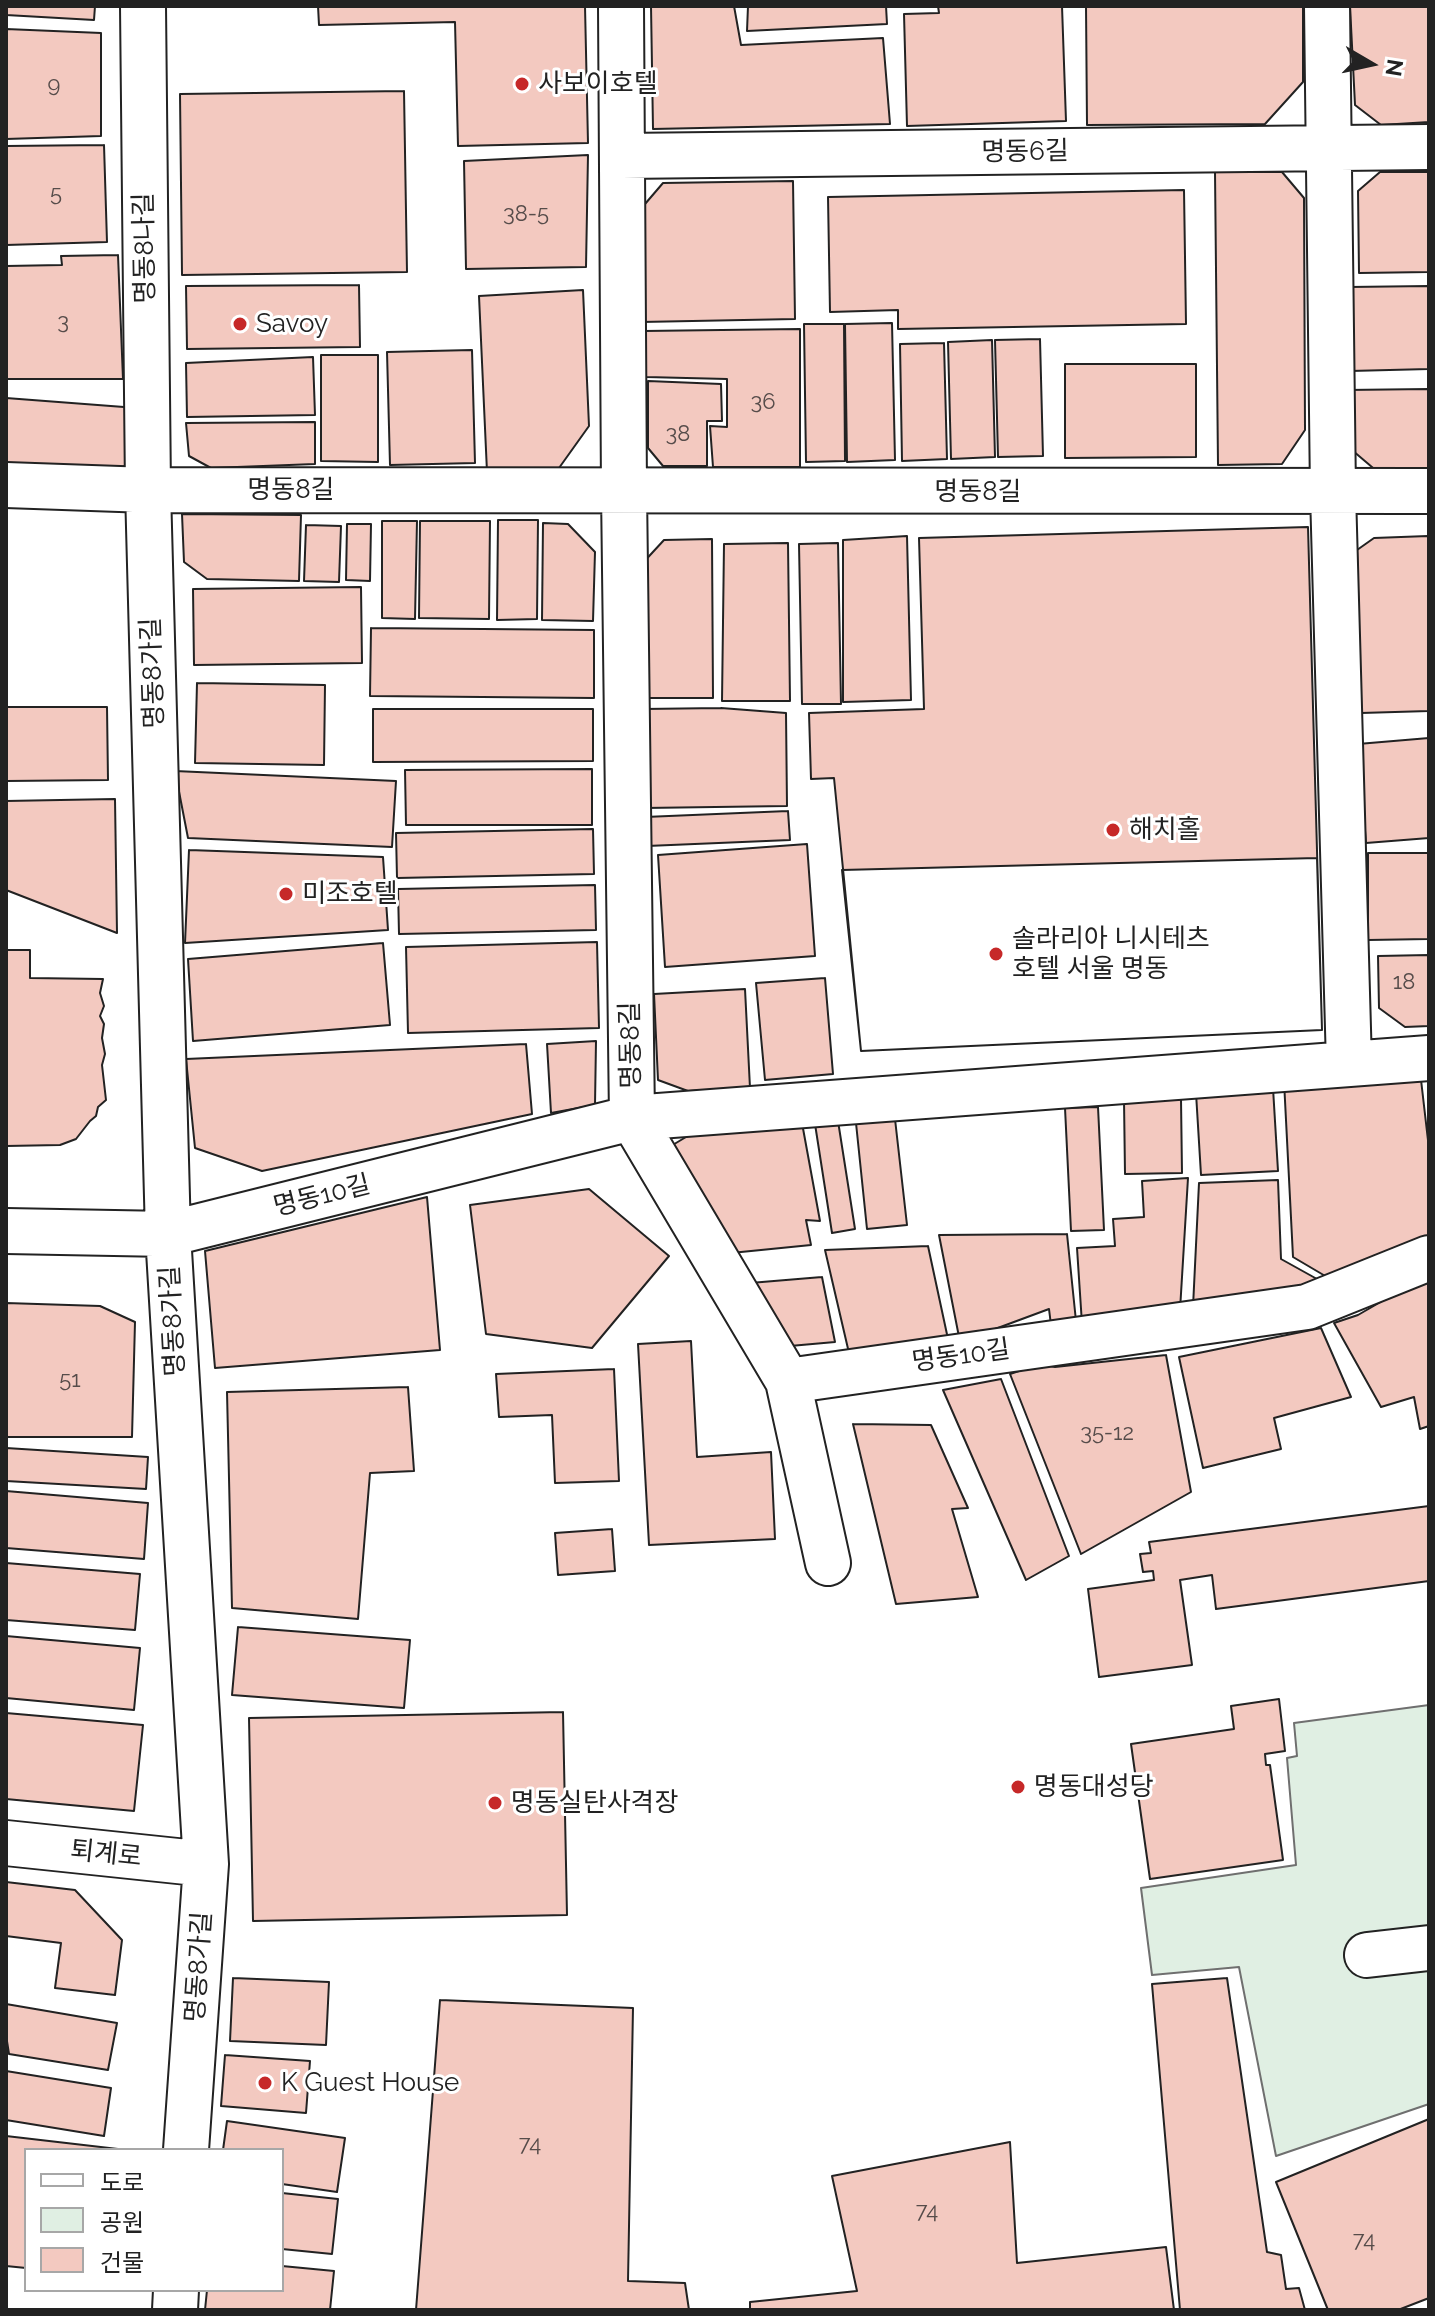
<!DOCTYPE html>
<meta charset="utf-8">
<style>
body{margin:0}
#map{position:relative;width:1435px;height:2316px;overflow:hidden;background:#fff;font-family:Raleway,"Noto Sans KR",sans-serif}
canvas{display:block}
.frame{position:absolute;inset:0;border:8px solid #222;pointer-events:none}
.legend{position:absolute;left:24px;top:2148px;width:260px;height:144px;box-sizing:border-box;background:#fff;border:2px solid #a7a7a7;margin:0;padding:10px 14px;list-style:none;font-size:24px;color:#222}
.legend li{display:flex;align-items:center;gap:16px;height:40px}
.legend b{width:40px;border:2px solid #a7a7a7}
.north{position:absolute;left:1331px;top:24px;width:80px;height:80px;-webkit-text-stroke:6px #fff;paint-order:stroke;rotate:99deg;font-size:22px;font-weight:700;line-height:32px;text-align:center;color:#222}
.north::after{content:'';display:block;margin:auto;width:28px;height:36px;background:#222;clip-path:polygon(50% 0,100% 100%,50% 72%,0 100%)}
</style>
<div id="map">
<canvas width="1435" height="2316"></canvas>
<div class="frame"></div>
<ul class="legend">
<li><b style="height:10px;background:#fff"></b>도로</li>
<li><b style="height:22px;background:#e0efe3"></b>공원</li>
<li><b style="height:22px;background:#f3c9c0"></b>건물</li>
</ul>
<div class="north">N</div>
</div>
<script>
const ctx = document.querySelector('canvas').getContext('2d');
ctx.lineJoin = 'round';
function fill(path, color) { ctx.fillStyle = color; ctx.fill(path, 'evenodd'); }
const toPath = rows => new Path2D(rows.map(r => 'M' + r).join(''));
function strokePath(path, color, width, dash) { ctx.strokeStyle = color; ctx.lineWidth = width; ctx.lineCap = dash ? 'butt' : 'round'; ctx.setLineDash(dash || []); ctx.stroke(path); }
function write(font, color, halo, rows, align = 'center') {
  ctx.font = font + ' Raleway,"Noto Sans KR",sans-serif'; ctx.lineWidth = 6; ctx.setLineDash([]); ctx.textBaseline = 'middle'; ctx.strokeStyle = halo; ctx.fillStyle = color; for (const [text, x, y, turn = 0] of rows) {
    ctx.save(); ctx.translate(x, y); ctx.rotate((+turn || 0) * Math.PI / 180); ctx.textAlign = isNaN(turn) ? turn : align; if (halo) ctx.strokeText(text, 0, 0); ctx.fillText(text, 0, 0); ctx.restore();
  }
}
const green = toPath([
 [1429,1705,1429,2104,1276,2156,1239,1967,1152,1975,1141,1888,1296,1865,1287,1758,1297,1756,1294,1723,1429,1705]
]);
fill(green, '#e0efe3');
strokePath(green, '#6f6f6f', 2);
const building = toPath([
 [6,6,95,6,94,20,6,15,6,6],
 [318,6,585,6,588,143,458,146,455,22,319,25,318,6],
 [651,6,734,6,741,45,883,38,890,124,653,129,651,6],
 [748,6,886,6,887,24,747,31,748,6],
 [938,6,1062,6,1066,121,907,126,904,14,939,13,938,6],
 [1086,6,1303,6,1303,82,1265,124,1087,125,1086,6],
 [1350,6,1429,6,1429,122,1381,125,1355,105,1350,6],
 [6,29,101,33,101,136,6,139,6,29],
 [404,91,407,272,182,275,180,94,404,91],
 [104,145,107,242,6,245,6,146,104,145],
 [588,155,586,267,466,269,464,161,588,155],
 [1215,172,1282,172,1304,198,1305,430,1282,464,1218,465,1215,172],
 [1380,172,1429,172,1429,272,1359,273,1358,191,1380,172],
 [793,181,795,319,641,322,639,211,663,183,793,181],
 [1184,190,1186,324,898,329,898,310,830,312,828,197,1184,190],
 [118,255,123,379,6,379,6,266,62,265,61,256,118,255],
 [359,285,360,347,187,349,186,286,359,285],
 [1429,286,1429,369,1350,371,1349,287,1429,286],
 [583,290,589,426,559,468,487,472,479,296,583,290],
 [892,323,895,460,847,462,845,324,892,323],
 [804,324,844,324,845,461,806,462,804,324],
 [800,329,800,467,713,467,710,426,727,427,727,379,646,377,644,331,800,329],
 [1040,339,1043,456,998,457,995,340,1040,339],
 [992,340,995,457,951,459,948,342,992,340],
 [944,343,947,459,902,461,900,344,944,343],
 [472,350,475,463,390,465,387,352,472,350],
 [321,355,378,355,378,462,321,461,321,355],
 [313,357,315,415,187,417,186,363,313,357],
 [1065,364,1196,364,1196,457,1065,458,1065,364],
 [648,381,721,384,722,421,707,421,707,466,663,466,648,448,648,381],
 [1429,389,1429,472,1379,473,1346,445,1346,390,1429,389],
 [6,398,137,408,136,479,6,471,6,398],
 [315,422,315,464,211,468,189,456,186,423,315,422],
 [182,514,301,515,299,581,207,579,184,562,182,514],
 [498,520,538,520,537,619,497,620,498,520],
 [382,521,417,521,415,619,382,618,382,521],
 [420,521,490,521,489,619,419,618,420,521],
 [543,523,568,524,595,552,593,621,542,620,543,523],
 [347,524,371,524,370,581,346,580,347,524],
 [306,525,341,526,339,582,304,581,306,525],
 [1308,527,1322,1030,861,1051,834,778,811,779,809,713,924,709,919,538,1308,527],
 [907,536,911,700,843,702,843,540,907,536],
 [1428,536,1429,711,1361,713,1357,550,1374,538,1428,536],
 [712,539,713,698,643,698,640,566,664,540,712,539],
 [788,543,790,701,722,701,724,544,788,543],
 [838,543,841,704,802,704,799,544,838,543],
 [361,587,362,663,194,665,193,589,361,587],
 [371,628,594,630,594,698,370,696,371,628],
 [197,683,325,685,324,765,195,763,197,683],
 [6,707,107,707,108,780,6,781,6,707],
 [721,708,786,713,787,806,644,808,643,709,721,708],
 [373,709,593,709,593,761,373,762,373,709],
 [1429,738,1429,838,1366,843,1358,744,1429,738],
 [592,769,592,825,406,825,405,770,592,769],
 [175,771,396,781,392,847,188,838,175,771],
 [115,799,117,933,6,890,6,801,115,799],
 [788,811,790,840,647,846,645,817,788,811],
 [593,829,594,874,397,878,396,833,593,829],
 [807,844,815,956,665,967,658,855,807,844],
 [189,850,383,857,388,930,185,943,189,850],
 [1368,853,1429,853,1429,939,1368,940,1368,853],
 [1317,858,1322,1030,861,1051,842,870,1317,858],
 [595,885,596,930,399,934,398,889,595,885],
 [597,942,599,1028,408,1033,406,947,597,942],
 [383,943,390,1025,193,1041,188,959,383,943],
 [6,950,30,950,30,978,103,979,100,993,104,1006,100,1016,104,1024,102,1038,105,1054,102,1065,106,1100,98,1107,96,1116,90,1121,76,1139,60,1145,6,1146,6,950],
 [1429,955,1429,1026,1405,1027,1379,1008,1378,956,1429,955],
 [825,978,833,1074,765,1080,756,983,825,978],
 [745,989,750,1088,688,1091,658,1080,654,994,745,989],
 [596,1041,595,1105,551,1113,547,1044,596,1041],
 [526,1044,532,1114,262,1171,195,1148,186,1059,526,1044],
 [1420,1071,1429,1149,1429,1237,1332,1280,1293,1257,1284,1081,1420,1071],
 [1273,1088,1278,1171,1201,1175,1196,1093,1273,1088],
 [1181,1099,1182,1173,1125,1174,1124,1100,1181,1099],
 [1098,1107,1104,1230,1071,1231,1065,1108,1098,1107],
 [895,1119,907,1225,867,1229,856,1123,895,1119],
 [838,1121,855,1229,832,1233,815,1124,838,1121],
 [802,1123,820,1221,806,1220,811,1245,731,1253,666,1149,696,1131,802,1123],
 [1188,1178,1180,1310,1082,1324,1077,1248,1115,1246,1113,1219,1144,1217,1142,1181,1188,1178],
 [1278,1180,1281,1259,1326,1284,1193,1307,1199,1183,1278,1180],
 [589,1189,669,1256,592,1348,486,1334,470,1205,589,1189],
 [427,1197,440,1350,215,1368,205,1251,427,1197],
 [1067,1234,1076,1321,1051,1325,1049,1309,960,1342,939,1235,1067,1234],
 [928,1246,948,1339,849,1353,825,1250,928,1246],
 [1429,1274,1429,1426,1420,1429,1414,1397,1381,1407,1334,1323,1358,1315,1429,1274],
 [822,1277,835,1342,790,1346,750,1283,822,1277],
 [6,1303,100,1306,135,1322,132,1437,6,1437,6,1303],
 [1321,1328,1351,1397,1274,1418,1281,1449,1203,1468,1179,1357,1321,1328],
 [691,1341,697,1457,771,1452,775,1539,649,1545,638,1344,691,1341],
 [1166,1355,1191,1492,1081,1554,1010,1374,1040,1364,1055,1367,1166,1355],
 [614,1369,619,1481,555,1483,552,1415,499,1417,496,1374,614,1369],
 [1001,1379,1069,1556,1026,1580,943,1390,1001,1379],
 [408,1387,414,1471,370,1473,358,1619,232,1608,227,1392,408,1387],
 [853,1424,931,1425,968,1508,952,1509,978,1597,896,1604,853,1424],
 [6,1448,148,1457,146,1489,6,1481,6,1448],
 [6,1491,148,1503,144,1559,6,1548,6,1491],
 [1429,1506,1429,1581,1216,1609,1212,1575,1180,1580,1192,1665,1099,1677,1088,1589,1154,1580,1153,1571,1143,1572,1140,1554,1151,1553,1149,1542,1429,1506],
 [612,1529,615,1571,558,1575,555,1533,612,1529],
 [6,1563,140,1574,135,1630,6,1620,6,1563],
 [238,1627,410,1640,404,1708,232,1695,238,1627],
 [6,1636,140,1648,134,1710,6,1698,6,1636],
 [1279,1699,1285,1751,1265,1754,1266,1765,1270,1765,1283,1860,1150,1879,1131,1744,1234,1729,1231,1706,1279,1699],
 [563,1712,567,1915,253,1921,249,1718,563,1712],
 [6,1713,143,1725,134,1811,6,1799,6,1713],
 [6,1882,75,1890,122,1940,115,1995,55,1988,61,1943,6,1936,6,1882],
 [233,1978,329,1982,326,2045,230,2041,233,1978],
 [1227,1978,1267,2252,1281,2255,1286,2289,1299,2288,1305,2310,1180,2310,1152,1984,1227,1978],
 [440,2000,633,2008,628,2281,685,2283,689,2310,416,2310,440,2000],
 [6,2004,117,2023,108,2070,9,2054,6,2035,6,2004],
 [225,2055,310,2061,306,2113,221,2106,225,2055],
 [6,2071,111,2088,104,2136,6,2120,6,2071],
 [1429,2119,1429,2298,1398,2310,1328,2310,1276,2182,1429,2119],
 [227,2121,345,2138,337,2192,282,2184,282,2150,223,2150,227,2121],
 [6,2136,118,2149,26,2150,26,2268,6,2266,6,2136],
 [1010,2142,1017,2263,1166,2247,1174,2310,750,2310,750,2302,857,2291,832,2176,1010,2142],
 [282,2193,338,2199,332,2254,282,2249,282,2193],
 [282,2266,334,2271,330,2310,205,2310,207,2290,282,2290,282,2266]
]);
fill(building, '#f3c9c0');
strokePath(building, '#222', 2);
const minor = toPath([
 [143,6,148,490,168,1234,206,1864,186,2150],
 [621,6,624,491,632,1118,788,1381,1307,1307,1429,1258],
 [1327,6,1333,493,1349,1064],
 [622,156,1429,147],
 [6,485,148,490,1429,491],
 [6,1231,168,1234,632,1118,1429,1058],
 [788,1381,828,1563],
 [6,1843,206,1864],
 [1367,1955,1429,1948],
 [175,2310,176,2290]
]);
strokePath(minor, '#222', 48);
strokePath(minor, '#fff', 44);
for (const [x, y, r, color] of [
 [522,84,8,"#c62828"],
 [240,324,8,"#c62828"],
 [1113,830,8,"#c62828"],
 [286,894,8,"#c62828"],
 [996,954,8,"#c62828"],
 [1018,1787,8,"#c62828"],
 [495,1803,8,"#c62828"],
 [265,2083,8,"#c62828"]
]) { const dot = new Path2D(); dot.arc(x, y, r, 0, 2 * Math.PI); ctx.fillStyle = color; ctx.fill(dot); strokePath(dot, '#fff', 3); }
write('22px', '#564c4a', null, [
 ["9",54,85],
 ["5",56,194],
 ["38-5",526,214],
 ["3",63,322],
 ["36",763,402],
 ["38",678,434],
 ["18",1404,982],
 ["51",70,1380],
 ["35-12",1107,1433],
 ["74",530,2144],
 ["74",927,2211],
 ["74",1364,2240]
]);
write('26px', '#222', '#fff', [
 ["사보이호텔",538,84],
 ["Savoy",256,324],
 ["해치홀",1129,830],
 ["미조호텔",302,894],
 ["솔라리아 니시테츠",1012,939],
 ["호텔 서울 명동",1012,969],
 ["명동대성당",1034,1787],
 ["명동실탄사격장",511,1803],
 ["K Guest House",281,2083]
], 'left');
write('26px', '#222', '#fff', [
 ["명동6길",1025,152,-1],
 ["명동8나길",145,248,-91],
 ["명동8길",291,490],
 ["명동8길",978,492],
 ["명동8가길",153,673,-92],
 ["명동8길",631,1045,-91],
 ["명동10길",322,1196,-14],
 ["명동8가길",173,1321,-93],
 ["명동10길",961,1356,-8],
 ["퇴계로",106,1854,6],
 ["명동8가길",199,1967,-86]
]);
</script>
